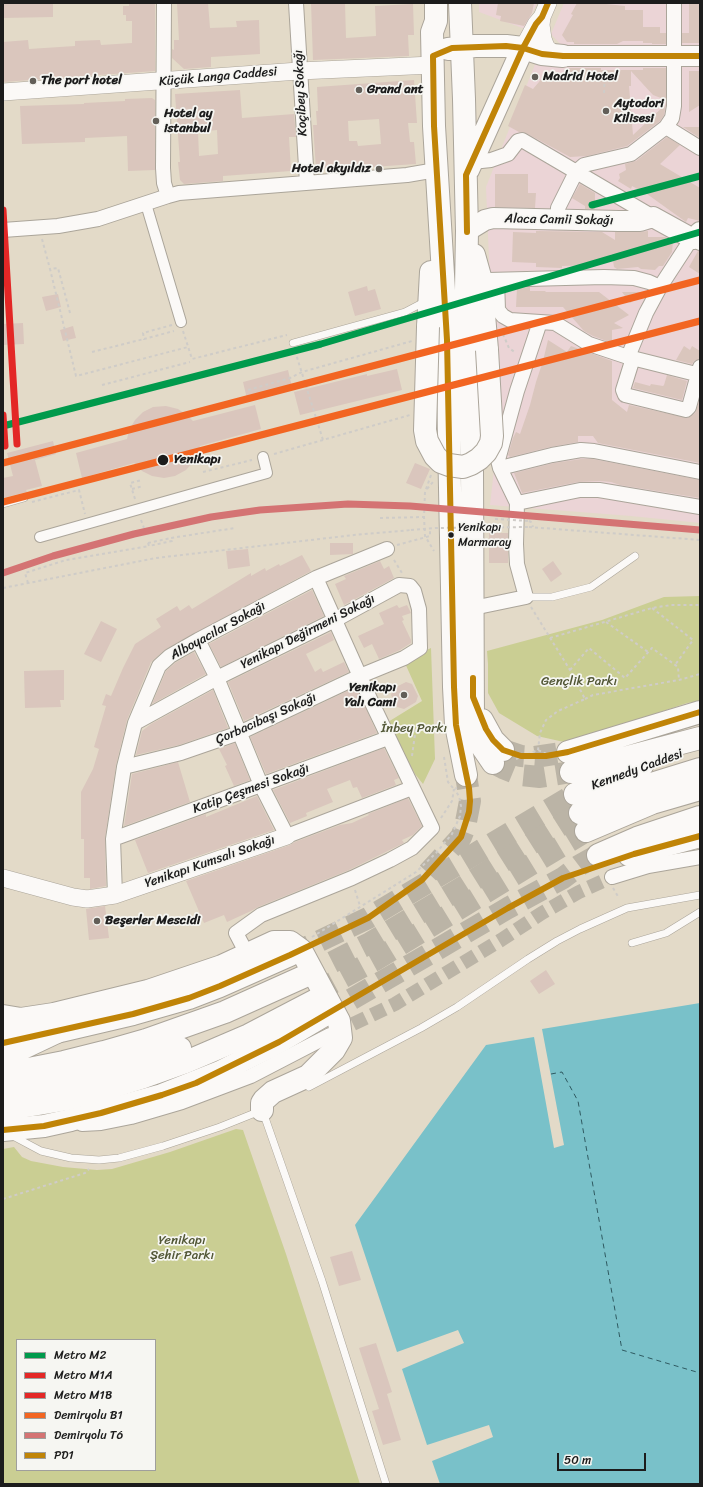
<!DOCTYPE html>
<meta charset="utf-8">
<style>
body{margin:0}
#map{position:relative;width:703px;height:1487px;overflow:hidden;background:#e3dac8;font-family:Sriracha,sans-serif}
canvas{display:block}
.frame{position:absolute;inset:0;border:4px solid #1c1c1c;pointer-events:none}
.legend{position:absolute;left:16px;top:1339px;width:140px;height:132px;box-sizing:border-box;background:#f6f6f2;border:1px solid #9f9f9c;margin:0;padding:5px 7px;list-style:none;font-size:12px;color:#1c1c1c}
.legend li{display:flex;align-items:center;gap:8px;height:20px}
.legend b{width:20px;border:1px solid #9f9f9c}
.scale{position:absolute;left:557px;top:1453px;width:89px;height:18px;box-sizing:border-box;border:2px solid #1c1c1c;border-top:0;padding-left:5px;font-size:12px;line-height:14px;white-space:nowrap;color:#1c1c1c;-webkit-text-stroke:3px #f6f6f2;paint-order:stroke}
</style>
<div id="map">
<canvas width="703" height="1487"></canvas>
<div class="frame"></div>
<ul class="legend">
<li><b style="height:5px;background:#009a4c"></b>Metro M2</li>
<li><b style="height:5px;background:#e32726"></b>Metro M1A</li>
<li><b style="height:5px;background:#e32726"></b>Metro M1B</li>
<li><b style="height:5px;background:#f26522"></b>Demiryolu B1</li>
<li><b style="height:5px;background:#d47373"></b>Demiryolu T6</li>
<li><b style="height:5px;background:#c08407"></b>PD1</li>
</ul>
<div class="scale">50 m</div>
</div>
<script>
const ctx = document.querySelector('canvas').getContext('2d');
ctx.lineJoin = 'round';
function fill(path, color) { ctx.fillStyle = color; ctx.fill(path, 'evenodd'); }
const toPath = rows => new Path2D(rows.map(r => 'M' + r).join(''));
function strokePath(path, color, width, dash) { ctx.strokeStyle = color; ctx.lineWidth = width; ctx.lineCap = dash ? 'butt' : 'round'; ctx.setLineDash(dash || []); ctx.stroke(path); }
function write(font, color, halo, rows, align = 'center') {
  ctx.font = font + ' Sriracha,sans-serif'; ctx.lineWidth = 3.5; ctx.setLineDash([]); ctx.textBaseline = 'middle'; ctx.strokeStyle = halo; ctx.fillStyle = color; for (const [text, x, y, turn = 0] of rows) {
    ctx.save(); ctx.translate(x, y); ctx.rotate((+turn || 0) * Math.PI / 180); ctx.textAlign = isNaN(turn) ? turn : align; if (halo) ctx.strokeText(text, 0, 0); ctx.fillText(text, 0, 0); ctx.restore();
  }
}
fill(toPath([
 [479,3,537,3,525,29,479,12],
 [564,3,700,3,700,46,562,46,551,34],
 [536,62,700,62,700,523,631,516,490,505,500,417,491,307,486,187]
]), '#ebd4d6');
fill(toPath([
 [700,596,700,701,687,703,613,728,564,742,537,736,499,713,488,693,488,664,487,651,602,620,664,597],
 [431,648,435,759,423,784,415,774,388,722,422,701,404,661],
 [236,1129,243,1130,286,1254,360,1484,3,1484,3,1149,14,1147,22,1157,31,1161,63,1167,97,1170,112,1169,170,1152],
 [17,1340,155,1340,155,1470,17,1470]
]), '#cace93');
fill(toPath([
 [700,1003,700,1484,440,1484,432,1461,493,1437,489,1425,427,1445,402,1369,464,1343,458,1330,397,1352,355,1225,486,1045,534,1037,554,1148,564,1145,542,1029]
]), '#79c1c9');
strokePath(toPath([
 [551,1074,562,1072,578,1101,622,1350,700,1373]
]), '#2f5a61', 1, [5, 4]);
fill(toPath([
 [3,3,53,3,53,17,3,18],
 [129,3,155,3,155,71,3,82,3,42,28,40,29,49,75,46,75,41,100,40,101,45,132,43,132,21,126,21,126,15,123,15,123,6,129,6],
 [177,3,208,3,210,28,237,27,236,21,259,20,260,54,211,57,211,67,184,69,172,58,172,49,174,50,174,40,179,40],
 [311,3,345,3,346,38,376,36,375,6,413,4,414,35,408,35,409,56,313,60],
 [498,3,534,3,532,13,524,26,500,21,501,16,496,15],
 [577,3,606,3,606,4,625,6,625,10,643,10,643,27,660,27,660,33,666,33,666,44,652,44,652,43,643,43,643,41,623,41,617,44,574,44,574,42,567,42,562,35,573,15,571,14],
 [689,3,700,3,700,43,682,43,682,33,689,33],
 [565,68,601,68,601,70,643,70,643,68,666,68,666,100,653,95,631,71,631,86,629,86,633,135,666,104,664,115,660,121,627,146,587,156,570,157,526,133,519,132,508,126,525,85,533,89,544,76,565,79],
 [689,71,700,71,700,105,689,112],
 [414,80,417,123,408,123,410,142,414,142,416,164,342,169,342,167,316,169,313,125,317,125,316,111,318,111,317,87],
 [379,119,381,144,358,146,357,141,349,141,348,121],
 [240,90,242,118,294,114,296,137,289,137,291,171,223,176,223,181,184,184,180,180,178,162,180,162,175,94],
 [217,130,218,154,199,156,198,132],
 [152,98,155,100,155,170,128,171,127,136,85,138,85,142,22,144,20,106,84,104,84,103,125,101,125,99],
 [683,127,700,127,700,138],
 [667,137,680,145,660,164,700,188,700,221,688,218,686,222,647,194,632,186,631,189,618,181,620,178,619,174,626,170,625,164,636,161],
 [495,174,528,174,528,193,536,193,535,208,495,207],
 [580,184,595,193,595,209,585,209,585,206,572,198],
 [536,231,602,232,615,240,615,232,640,232,648,231,648,237,665,237,673,241,672,252,663,266,659,266,655,270,641,269,638,267,617,269,614,267,612,254,595,265,562,266,562,268,536,267,536,263,512,262,513,232,536,233],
 [698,251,700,251,700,274,689,267],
 [367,286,368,291,375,289,381,309,355,316,348,292],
 [530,287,530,291,546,291,545,292,599,292,629,315,614,323,623,328,612,330,612,343,593,336,584,331,563,307,516,307,517,288],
 [622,292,647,292,630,303],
 [58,294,61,307,46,311,42,297],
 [23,323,24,344,3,345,3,324],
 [73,326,76,338,63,341,60,330],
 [548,340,567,352,571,346,612,361,612,400,627,412,629,405,688,418,695,413,700,399,700,463,598,443,593,436,578,436,578,442,550,447,510,457,508,455,513,438,516,432,520,434,530,405,536,382,543,361],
 [684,346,690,350,692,346,700,351,700,359,694,361,692,364,676,360],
 [397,369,402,390,300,415,294,392,367,374,367,376],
 [288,370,292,387,247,399,243,382],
 [667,375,687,381,682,400,633,388,635,382,650,386,651,384,663,386,664,385],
 [255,405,261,429,200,446,194,461,186,470,175,476,164,478,152,476,142,471,134,463,82,478,76,453,127,439,129,430,135,420,143,412,153,407,166,406,178,409,188,416,193,421],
 [53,441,56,454,35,460,42,486,26,490,27,492,3,498,3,478,13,476,7,453],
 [581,459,593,459,700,480,700,498,620,485,611,482,600,481,578,482,522,493,514,473,554,463],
 [415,463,430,469,421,489,406,483],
 [489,533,508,533,508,563,489,563],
 [330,543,353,543,353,554,330,555],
 [248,549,250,566,228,569,226,551],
 [302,555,311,571,166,649,151,662,127,720,116,765,105,838,106,886,90,889,90,878,84,878,84,839,81,839,81,792,93,769,99,749,94,747,106,706,102,705,106,694,111,696,123,668,135,644,161,627,156,619,177,606,180,611,189,605,192,609,251,573,251,576,265,568,266,571,279,564,280,566],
 [380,561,384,569,389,566,394,578,344,605,335,584,346,579,344,576],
 [553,561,562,574,551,582,542,569],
 [312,590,324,616,221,667,209,644],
 [397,605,399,608,407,605,411,613,402,616,404,620,402,621,411,640,411,643,400,650,379,659,372,644,364,648,358,636,384,624,379,613],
 [101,621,117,629,101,662,84,654],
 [331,632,334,640,306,654,315,672,321,668,323,672,344,662,349,672,244,721,228,682],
 [194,652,206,674,152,704,166,671,175,663],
 [64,670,64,700,60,700,61,707,25,708,24,671],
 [406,682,412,684,418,696,416,702,404,709,397,707,391,695,394,688],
 [356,687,377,733,266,774,250,737],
 [213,690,228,728,179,745,136,755,142,731,151,724],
 [235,743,250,780,234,786,225,766,227,765,219,749],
 [384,748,399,778,394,780,396,785,362,798,357,787,353,788,350,780,327,789,333,802,306,813,307,816,290,823,273,790],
 [178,762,190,802,124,826,132,774],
 [257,796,274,830,148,873,135,840,206,814,206,817],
 [408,798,422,826,413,835,402,840,404,843,349,870,258,907,251,911,227,922,224,915,204,923,186,881,290,845,295,842,340,825,352,823,369,815,368,814],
 [105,906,109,938,89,940,86,909],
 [546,970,555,984,539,994,530,981],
 [352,1251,361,1280,339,1286,330,1257],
 [376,1343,392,1392,387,1394,401,1440,383,1445,372,1411,379,1409,359,1348]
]), '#dac6bd');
strokePath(toPath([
 [334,1033,395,1004,501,940,542,913,579,892,612,877]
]), '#bbb4a6', 14, [14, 7]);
strokePath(toPath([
 [503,750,521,756,535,757,568,752],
 [493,763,503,768,520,775,540,777,571,772],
 [428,873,461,837,465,827,470,801,466,775],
 [290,955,368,918,575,794],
 [323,1016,508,908,563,878,580,865,598,855]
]), '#bbb4a6', 22, [22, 11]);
strokePath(toPath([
 [303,977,370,943,463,887,580,813],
 [314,993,375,960,586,831]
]), '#bbb4a6', 22, [22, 11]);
const service = toPath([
 [293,343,405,312,426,301],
 [3,504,24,498],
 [526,597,552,597,591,587,635,556],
 [632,943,666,933,700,912],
 [309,1087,421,1028,457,1007,528,959,557,941,580,929,627,908,700,895],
 [263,1112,322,1281,386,1484],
 [11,1135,41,1151,71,1158,99,1160,119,1158,163,1146,220,1127,260,1111]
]);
const pedestrian = toPath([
 [146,204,181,322],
 [40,537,267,473,263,457]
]);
const minor = toPath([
 [164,3,163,168,164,183,168,196],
 [296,3,307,183],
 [666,127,700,148],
 [472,162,491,160,508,154,518,141,522,140,653,217],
 [557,219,558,208,576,172,584,165,631,154,666,127,672,118,674,106,674,3],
 [3,230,58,226,98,219,168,196,179,193,407,175,436,170],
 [488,280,604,277,634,278,649,282,660,287],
 [497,280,498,310,503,316,510,320,555,323,589,344,628,357,700,375],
 [628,357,646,313,660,287,688,244,693,239,700,243],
 [633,358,623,390,625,395,686,410,689,407,700,367],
 [500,468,552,455,581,450,594,451,700,472],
 [517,503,580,490,599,490,700,507],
 [473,608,526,597,517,564,516,544,517,503,500,468,498,460,517,391,540,322],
 [198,640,217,678,261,785,287,836,412,788],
 [124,767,181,753,239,733,360,676,404,658,420,648,419,609,414,591,410,586,399,585,335,620,217,678,135,723],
 [113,839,261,785,388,738],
 [612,877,648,866,700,857],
 [115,895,113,839,124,767,135,723,159,666,170,656,198,640,316,578,387,549],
 [247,954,236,933,261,915,352,878,390,860,412,848,432,828,371,701,316,578],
 [82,1124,101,1123,131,1117,182,1102,251,1076,330,1035]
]);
const tertiary = toPath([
 [548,3,542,17,541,25,543,39,546,47,552,53,563,56],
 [523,48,536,24,542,17],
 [3,92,299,71,433,65],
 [3,878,73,897,87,899,115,895,287,836]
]);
const secondary = toPath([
 [563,56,700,56],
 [467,231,485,220,493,218,619,221,640,221,653,217,693,239,700,232]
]);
const primary = toPath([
 [436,3,436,21,432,32,434,126,447,340,454,687,456,725,466,775],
 [460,3,464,99,467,231,466,290,472,469,473,725,476,738,493,763],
 [448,49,475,46,506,46,523,48,542,54,563,56],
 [468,170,523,48],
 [474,255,481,280,487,350],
 [428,327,431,272],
 [482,720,493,740,503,750],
 [568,752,700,712],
 [571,772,700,738],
 [575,794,609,778,642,766],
 [598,855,637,838,700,817],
 [629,855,700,836],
 [3,1016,21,1019,54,1014,148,991,222,966,274,942,290,942,301,950,339,1021,341,1038,334,1050,308,1076,273,1092,264,1100,262,1103,262,1110],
 [3,1034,28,1038],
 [39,1036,133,1014,189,998,220,986,290,955],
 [3,1130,44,1126,71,1120,162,1095,220,1072,279,1042,323,1016]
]);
const trunk = toPath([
 [580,813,645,786,700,769],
 [586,831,652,803,700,789],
 [3,1054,21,1049,57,1032],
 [3,1074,64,1062,104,1052,146,1040,225,1012,303,977],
 [3,1094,87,1076,133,1064,180,1048],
 [3,1110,68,1099,109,1088,144,1077,186,1062,249,1035,318,999]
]);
strokePath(service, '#aba59a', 8);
strokePath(pedestrian, '#aba59a', 12);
strokePath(minor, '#aba59a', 16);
strokePath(tertiary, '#aba59a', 18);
strokePath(secondary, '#aba59a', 22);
strokePath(primary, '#aba59a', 24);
strokePath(trunk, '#aba59a', 24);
strokePath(toPath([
 [604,93,605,71],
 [42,239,50,269],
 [70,313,58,268,50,269,76,376,188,347],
 [172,325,143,333,144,339,174,331],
 [183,331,192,359,287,335],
 [503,334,509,348,516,353],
 [295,351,323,440],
 [92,352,144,339],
 [102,385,190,362],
 [248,390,290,378,302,372,412,341],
 [274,454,410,415],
 [3,461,52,447],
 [203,472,252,460],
 [431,475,425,492,424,517,425,536,434,551],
 [132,489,143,486],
 [427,489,433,482],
 [135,499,130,483,142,480],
 [32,502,79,490,85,514],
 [380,518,424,517],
 [141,520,144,528],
 [529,521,531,522,533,527],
 [529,527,700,540],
 [148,543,149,546,172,541,171,538,235,528],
 [148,543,171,538],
 [397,545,430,536,430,528],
 [394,560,402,573],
 [28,583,25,573,66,560,149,546],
 [3,588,156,558,354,535,411,530],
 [531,607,570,670,585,699,558,711,546,720,540,733,538,750],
 [652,608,693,640,675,665],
 [606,622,648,652],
 [550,638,652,608,671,605,700,605],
 [570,670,589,648,625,678,652,648,678,667,679,680],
 [585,699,593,695,679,680,700,674],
 [400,733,416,727,438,730],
 [412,756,416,727],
 [444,757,448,782,454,789,457,788],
 [516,759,538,750,551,756],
 [441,818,452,801,454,789],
 [613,888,619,898],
 [355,890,360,906],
 [312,937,416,872,436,853,452,834,460,816,461,806,459,796,454,789],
 [3,1199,85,1173,89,1169]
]), '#cfccc8', 2, [3, 3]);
strokePath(service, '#fbf9f7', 7);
strokePath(pedestrian, '#fbf9f7', 10);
strokePath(minor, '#fbf9f7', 14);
strokePath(tertiary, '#fbf9f7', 17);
strokePath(secondary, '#fbf9f7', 20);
strokePath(primary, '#fbf9f7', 22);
strokePath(trunk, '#fbf9f7', 22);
const primaryBridge = toPath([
 [428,327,425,430,427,441,435,456,441,462,449,465,463,467,471,464,479,459,486,452,491,443,492,436,487,350]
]);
strokePath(primaryBridge, '#aba59a', 24, []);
strokePath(toPath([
 [495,519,529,521],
 [411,530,435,528,529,527]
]), '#cfccc8', 2, [3, 3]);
strokePath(primaryBridge, '#fbf9f7', 22);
strokePath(toPath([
 [467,232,466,175,523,48,536,24,542,17,548,3],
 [473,678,473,697,486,729,493,740,503,750,521,756,546,756,568,752,700,712],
 [3,1043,133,1014,189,998,220,986,290,955,368,918,422,880,461,837,469,812,470,801,469,788,456,725,454,687,447,340,434,126,433,56,452,48,506,46,523,48,542,54,563,56,700,56],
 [3,1130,44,1126,101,1113,162,1095,196,1083,279,1042,508,908,563,878,634,854,700,836]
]), '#c08407', 6);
strokePath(toPath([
 [3,463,700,280],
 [3,502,700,321]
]), '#f26522', 7);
strokePath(toPath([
 [3,573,53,556,134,534,211,517,260,510,348,504,410,506,700,530]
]), '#d47373', 7);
strokePath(toPath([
 [592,205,700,176],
 [3,426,321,344,700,232]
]), '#009a4c', 7);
strokePath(toPath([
 [3,210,17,444]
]), '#e32726', 7);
strokePath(toPath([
 [3,415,5,446]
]), '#e32726', 7);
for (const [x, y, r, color] of [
 [535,77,4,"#625e58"],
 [33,81,4,"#625e58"],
 [359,90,4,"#625e58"],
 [606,111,4,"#625e58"],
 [156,121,4,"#625e58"],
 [379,169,4,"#625e58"],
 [163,460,6,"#1c1c1c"],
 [451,535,3.5,"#1c1c1c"],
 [404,695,4,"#625e58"],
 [97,921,4,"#625e58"]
]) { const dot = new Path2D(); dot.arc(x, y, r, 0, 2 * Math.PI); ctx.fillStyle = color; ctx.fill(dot); strokePath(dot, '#f6f6f2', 1.5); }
write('12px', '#1c1c1c', '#f6f6f2', [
 ["Yenikapı",458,528],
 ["Marmaray",458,543]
], 'left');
write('13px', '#1c1c1c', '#f6f6f2', [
 ["Küçük Langa Caddesi",218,77,-5],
 ["Koçibey Sokağı",301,93,-93],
 ["Alaca Camii Sokağı",559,220,1],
 ["Alboyacılar Sokağı",218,631,-29],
 ["Yenikapı Değirmeni Sokağı",308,632,-27],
 ["Çorbacıbaşı Sokağı",266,719,-24],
 ["Kennedy Caddesi",637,770,-20],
 ["Katip Çeşmesi Sokağı",251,789,-20],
 ["Yenikapı Kumsalı Sokağı",210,862,-19]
]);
write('bold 13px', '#1c1c1c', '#f6f6f2', [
 ["Madrid Hotel",543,77],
 ["The port hotel",41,81],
 ["Grand ant",367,90],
 ["Aytodori",614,104],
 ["Kilisesi",614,119],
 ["Hotel ay",164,114],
 ["istanbul",164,129],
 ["Hotel akyıldız",371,169,"right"],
 ["Yenikapı",396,688,"right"],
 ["Yalı Cami",396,703,"right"],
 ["Beşerler Mescidi",105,921]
], 'left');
write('bold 13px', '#1c1c1c', '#f6f6f2', [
 ["Yenikapı",174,460]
], 'left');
write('13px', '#525736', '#f6f6f2', [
 ["Gençlik Parkı",579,682],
 ["İnbey Parkı",414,729],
 ["Yenikapı",182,1241],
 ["Şehir Parkı",182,1256]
]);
</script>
